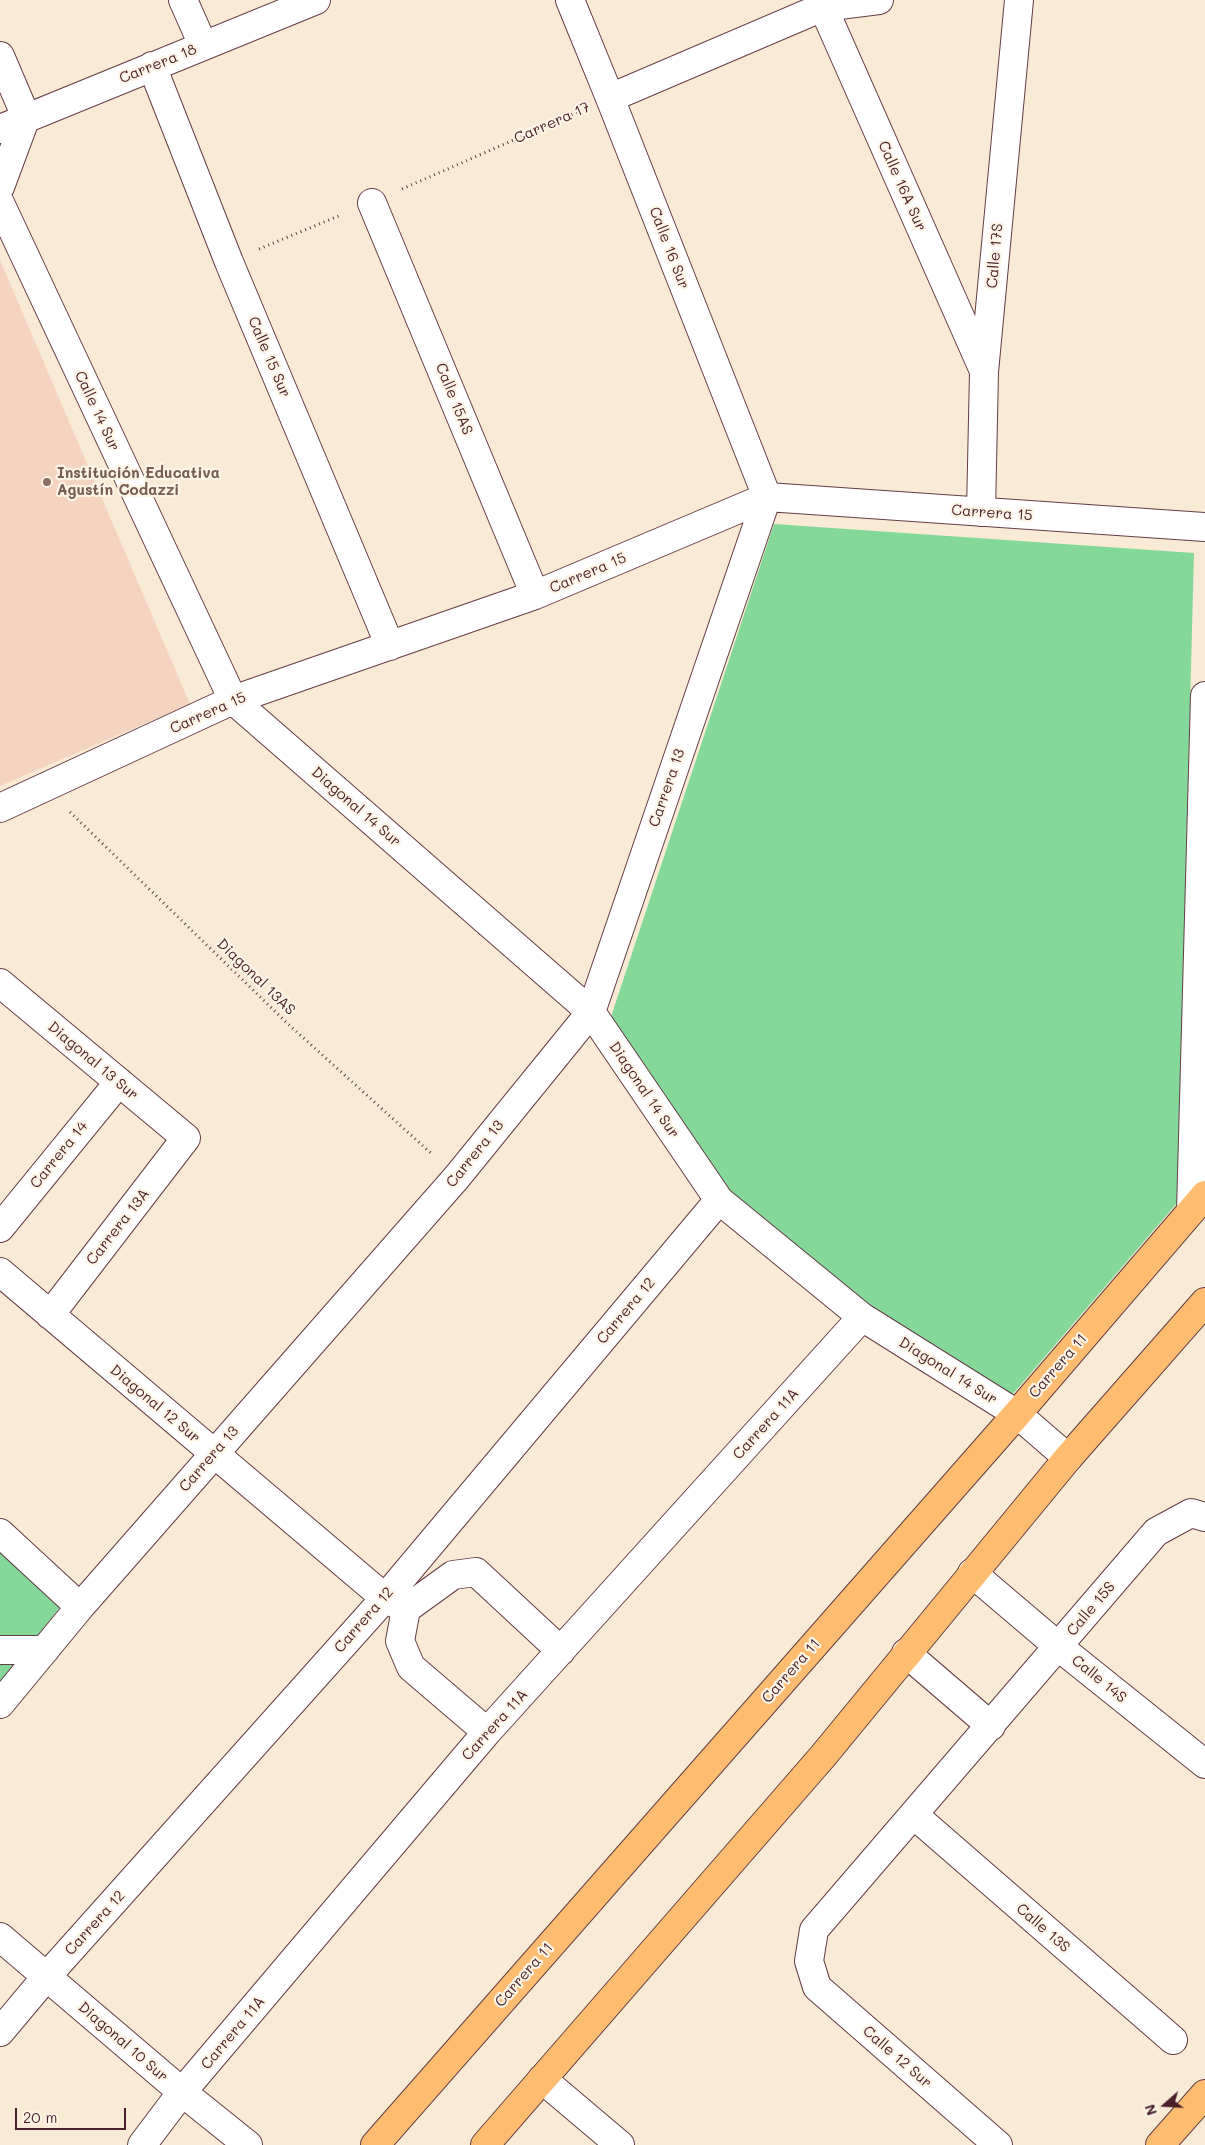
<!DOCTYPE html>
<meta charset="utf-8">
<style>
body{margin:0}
#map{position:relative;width:1205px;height:2145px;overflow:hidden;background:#f8ead4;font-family:Mali,sans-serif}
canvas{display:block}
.north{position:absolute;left:1140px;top:2080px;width:50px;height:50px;-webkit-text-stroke:4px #fcf5e5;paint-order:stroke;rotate:251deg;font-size:14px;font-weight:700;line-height:20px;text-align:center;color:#4a1f2b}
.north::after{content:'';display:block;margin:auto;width:18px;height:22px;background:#4a1f2b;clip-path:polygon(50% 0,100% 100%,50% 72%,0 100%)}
.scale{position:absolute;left:15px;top:2108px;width:111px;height:22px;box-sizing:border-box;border:2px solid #4a1f2b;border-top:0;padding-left:6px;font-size:15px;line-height:18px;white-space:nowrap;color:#4a1f2b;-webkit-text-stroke:4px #fcf5e5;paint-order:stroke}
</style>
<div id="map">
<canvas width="1205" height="2145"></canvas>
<div class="north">N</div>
<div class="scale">20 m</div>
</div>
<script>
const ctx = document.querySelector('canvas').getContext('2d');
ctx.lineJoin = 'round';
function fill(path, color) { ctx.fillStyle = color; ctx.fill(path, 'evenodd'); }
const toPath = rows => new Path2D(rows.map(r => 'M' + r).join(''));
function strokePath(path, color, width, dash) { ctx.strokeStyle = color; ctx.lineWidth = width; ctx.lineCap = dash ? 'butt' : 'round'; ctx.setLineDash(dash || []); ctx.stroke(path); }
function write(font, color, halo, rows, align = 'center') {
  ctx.font = font + ' Mali,sans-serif'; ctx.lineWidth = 4.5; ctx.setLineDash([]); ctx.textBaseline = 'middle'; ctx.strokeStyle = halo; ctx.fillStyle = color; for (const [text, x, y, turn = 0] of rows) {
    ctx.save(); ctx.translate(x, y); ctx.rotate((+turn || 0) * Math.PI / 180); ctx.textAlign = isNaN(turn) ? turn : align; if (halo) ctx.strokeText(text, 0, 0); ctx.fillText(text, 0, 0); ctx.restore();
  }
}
fill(toPath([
 [0,260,190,704,0,786]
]), '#f4d3c0');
fill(toPath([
 [774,524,1194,553,1177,1203,1012,1395,864,1303,728,1191,606,1032],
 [0,1550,61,1606,0,1684]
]), '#84d89a');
const minor = toPath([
 [183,0,203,45],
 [820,0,984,371],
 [0,56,26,117,0,187],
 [152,66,229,262,390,646],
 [610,98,823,7,879,0],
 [0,129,316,0],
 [0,203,233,700,591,1012,719,1200,862,1317,1017,1414,1068,1458],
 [372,203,535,595],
 [981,512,984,372,1019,0],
 [0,808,233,700,535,595,767,497,1205,527],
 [0,983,186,1138,50,1315],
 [1191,1211,1205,696],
 [0,1228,119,1082],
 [0,1272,385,1598,406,1609,453,1575,476,1572,561,1651],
 [0,1533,80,1607],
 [972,1573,1059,1647,1205,1764],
 [406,1609,400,1641,411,1667,487,1732],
 [0,1650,45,1650],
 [906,1653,991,1726],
 [0,1704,80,1607,457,1177,591,1012,767,497,610,98,570,0],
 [914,1815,1173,2040],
 [0,1937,182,2092,248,2145],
 [0,2032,47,1976,385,1598,719,1200],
 [542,2079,620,2145],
 [142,2145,182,2092,487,1732,862,1317],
 [998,2145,817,1987,809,1961,814,1930,1156,1532,1191,1513,1205,1517]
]);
const major = toPath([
 [375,2145,1017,1414,1205,1195],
 [485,2145,823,1756,1068,1458,1205,1302],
 [1160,2145,1205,2094]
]);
strokePath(minor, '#643d44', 30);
strokePath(major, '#643d44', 30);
strokePath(toPath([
 [402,189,580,111],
 [259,249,341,215],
 [70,812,287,1023,433,1155]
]), '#643d44', 3, [1, 4]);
strokePath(minor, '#fff', 28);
strokePath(major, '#febc70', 28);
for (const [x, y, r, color] of [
 [47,482,5,"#8d6e63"]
]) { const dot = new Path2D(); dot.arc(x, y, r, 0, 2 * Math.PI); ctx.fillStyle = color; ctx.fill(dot); strokePath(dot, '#fcf5e5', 2); }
write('15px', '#4a1f2b', '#fcf5e5', [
 ["Carrera 18",158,64,-22],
 ["Carrera 17",552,123,-24],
 ["Calle 16A Sur",902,186,66],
 ["Calle 16 Sur",669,248,69],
 ["Calle 17S",995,256,-85],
 ["Calle 15 Sur",269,357,67],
 ["Calle 15AS",454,399,68],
 ["Calle 14 Sur",97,411,65],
 ["Carrera 15",992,513,4],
 ["Carrera 15",588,573,-23],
 ["Carrera 15",208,713,-24],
 ["Carrera 13",667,788,-71],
 ["Diagonal 14 Sur",356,807,41],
 ["Diagonal 13AS",256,977,44],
 ["Diagonal 13 Sur",93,1061,40],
 ["Diagonal 14 Sur",644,1090,56],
 ["Carrera 13",475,1154,-51],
 ["Carrera 14",59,1155,-51],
 ["Carrera 13A",118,1227,-52],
 ["Carrera 12",626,1311,-50],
 ["Carrera 11",1058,1366,-49],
 ["Diagonal 14 Sur",948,1371,32],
 ["Diagonal 12 Sur",155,1404,40],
 ["Carrera 11A",766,1424,-48],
 ["Carrera 13",209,1459,-49],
 ["Calle 15S",1091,1609,-50],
 ["Carrera 12",364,1620,-49],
 ["Carrera 11",791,1671,-49],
 ["Calle 14S",1099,1679,39],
 ["Carrera 11A",495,1725,-48],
 ["Carrera 12",95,1923,-48],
 ["Calle 13S",1043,1928,41],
 ["Carrera 11",524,1975,-49],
 ["Carrera 11A",233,2033,-50],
 ["Diagonal 10 Sur",123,2042,41],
 ["Calle 12 Sur",897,2057,41]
]);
write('bold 15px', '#785e54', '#fcf5e5', [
 ["Institución Educativa",57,473],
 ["Agustín Codazzi",57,490]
], 'left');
</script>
